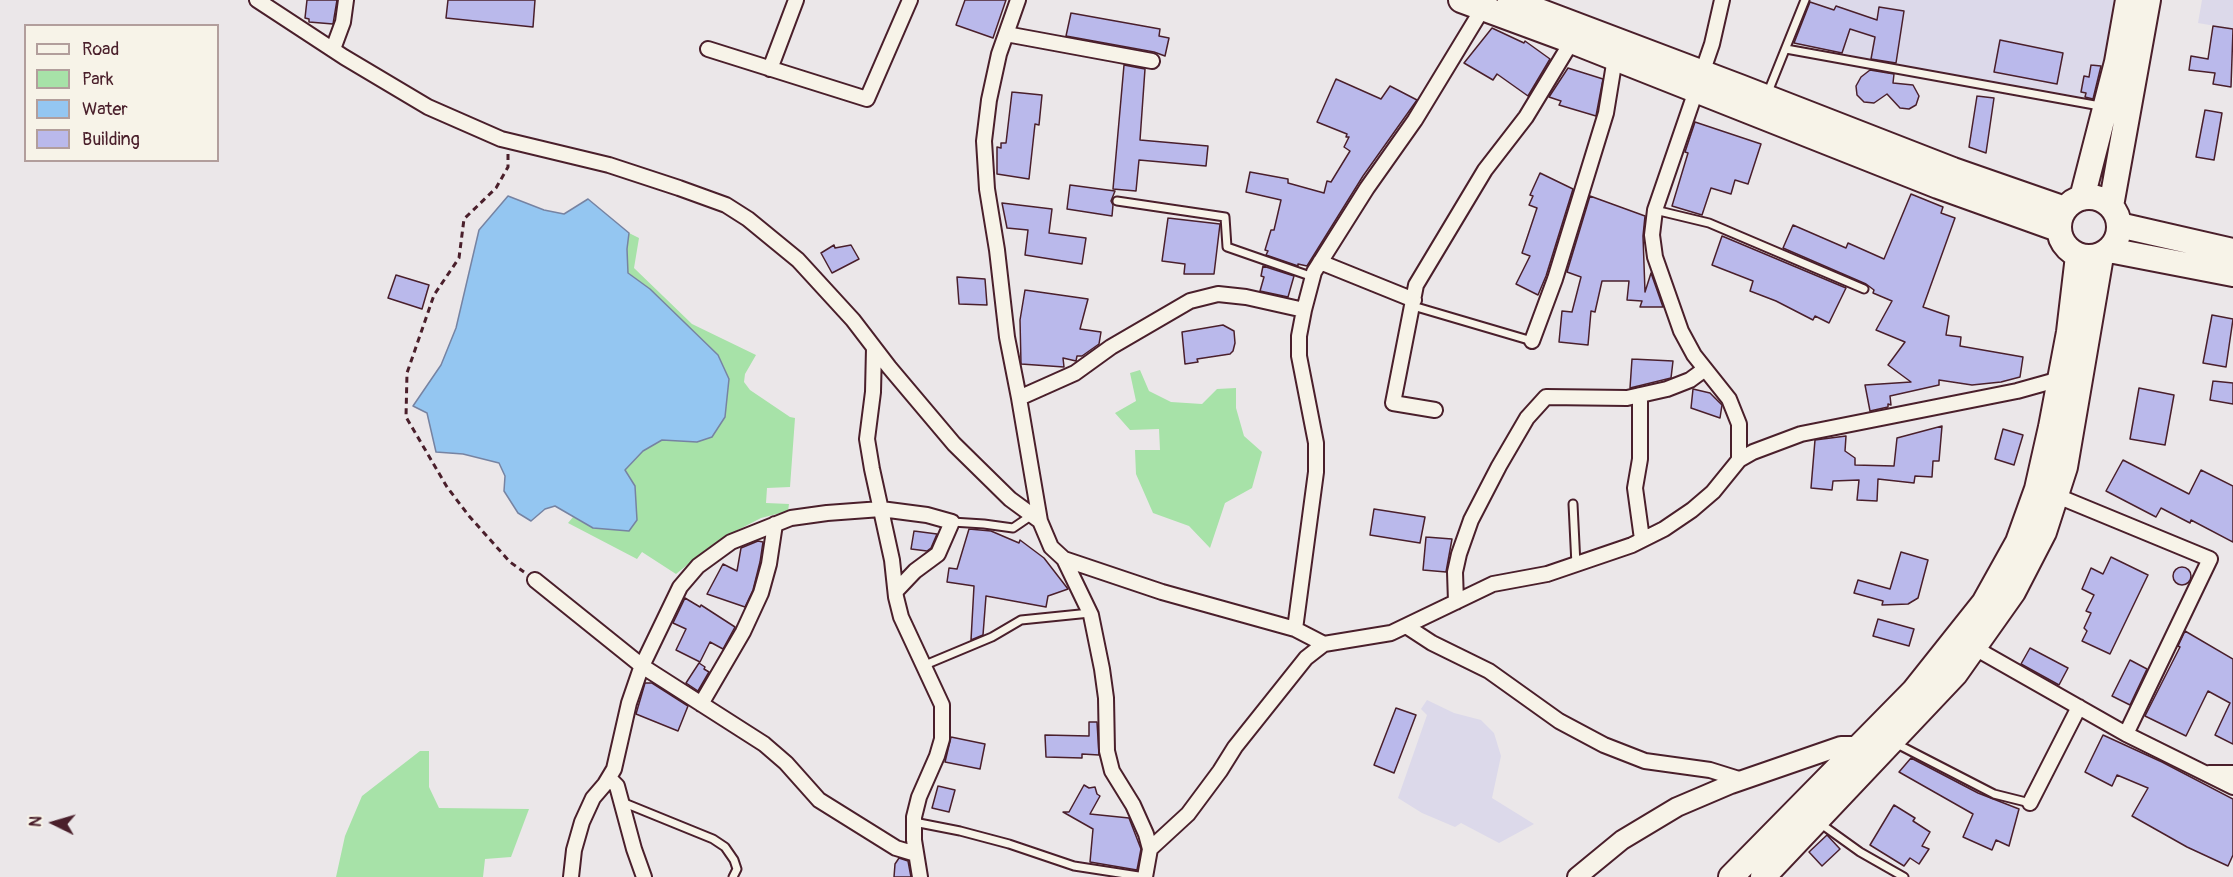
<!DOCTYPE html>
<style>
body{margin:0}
#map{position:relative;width:2233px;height:877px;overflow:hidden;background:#ebe7e9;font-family:Pangolin,sans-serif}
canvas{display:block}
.legend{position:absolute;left:24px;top:24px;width:195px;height:138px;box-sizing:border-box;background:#f7f3e8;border:2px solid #b29e9c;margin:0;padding:8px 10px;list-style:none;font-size:18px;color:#4a1f2b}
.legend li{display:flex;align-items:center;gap:12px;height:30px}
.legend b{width:30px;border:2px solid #b29e9c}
.north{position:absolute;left:24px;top:793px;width:60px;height:60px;-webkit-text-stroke:4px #f7f3e8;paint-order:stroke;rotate:275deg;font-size:16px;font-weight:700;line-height:24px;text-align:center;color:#4a1f2b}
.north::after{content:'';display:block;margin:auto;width:21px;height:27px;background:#4a1f2b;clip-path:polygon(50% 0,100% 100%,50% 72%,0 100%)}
</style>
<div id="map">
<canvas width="2233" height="877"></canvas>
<ul class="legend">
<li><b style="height:8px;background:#f7f3e8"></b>Road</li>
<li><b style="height:16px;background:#a7e2a8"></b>Park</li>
<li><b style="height:16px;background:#94c6f1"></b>Water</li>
<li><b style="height:16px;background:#bab9eb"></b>Building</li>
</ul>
<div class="north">N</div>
</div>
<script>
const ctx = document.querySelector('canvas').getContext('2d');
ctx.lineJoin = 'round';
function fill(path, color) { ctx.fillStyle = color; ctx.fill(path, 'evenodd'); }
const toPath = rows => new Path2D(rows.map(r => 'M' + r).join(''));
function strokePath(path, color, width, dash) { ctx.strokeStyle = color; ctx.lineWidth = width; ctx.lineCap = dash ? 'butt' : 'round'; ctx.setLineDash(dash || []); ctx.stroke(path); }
fill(toPath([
 [1810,0,2117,0,2099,100,1875,60,1794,43],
 [2202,0,2233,0,2233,29,2198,23],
 [1427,700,1454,713,1481,720,1494,733,1501,756,1492,798,1534,824,1499,843,1461,823,1455,827,1422,813,1398,798,1427,715,1421,709]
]), '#dcd9ea');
fill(toPath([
 [629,233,639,238,634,268,692,324,756,355,745,374,744,382,750,390,790,417,795,418,790,487,767,488,766,503,789,504,788,511,761,518,730,534,708,548,676,574,642,552,637,559,568,523,573,517,593,528,629,531,635,500,635,486,625,470,643,451,662,440,697,442,725,417,729,379,718,355,650,289,628,273,627,249],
 [1140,370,1149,391,1171,402,1202,404,1217,389,1236,388,1236,408,1244,436,1262,452,1252,488,1225,503,1210,548,1189,526,1153,513,1136,474,1135,450,1160,450,1159,429,1130,430,1115,413,1136,401,1130,373],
 [420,751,429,751,429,787,439,808,529,809,511,857,485,859,483,877,336,877,345,836,362,796]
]), '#a7e2a8');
const water = toPath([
 [508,196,544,210,564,214,588,199,629,233,627,249,628,273,650,289,718,355,729,379,725,417,712,437,697,442,662,440,643,451,625,470,635,486,637,520,629,531,593,528,555,506,545,509,531,521,518,513,504,491,505,476,499,463,463,454,436,452,427,413,413,406,441,365,456,328,479,230,508,196]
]);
fill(water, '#94c6f1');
strokePath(water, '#7683a2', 1.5);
const building = toPath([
 [307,0,337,0,333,24,309,22,309,19,305,18,307,0],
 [448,0,535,0,533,27,446,18,448,0],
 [965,0,1006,0,993,38,956,25,965,0],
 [1810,2,1834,10,1836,6,1877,20,1879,7,1904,11,1896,63,1871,59,1875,37,1850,29,1842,53,1794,43,1810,2],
 [1071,13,1160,29,1159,36,1169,38,1165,56,1154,52,1066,36,1071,13],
 [2213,26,2233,29,2231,87,2213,84,2215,73,2189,70,2191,56,2208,59,2213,26],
 [1492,28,1524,43,1525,41,1550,59,1528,96,1497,74,1493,80,1464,63,1492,28],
 [2000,40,2063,53,2057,84,1994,72,2000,40],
 [1124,65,1145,69,1140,140,1208,146,1206,166,1139,160,1136,191,1113,189,1124,65],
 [2091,65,2101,66,2093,99,2085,97,2086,93,2081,92,2084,76,2089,77,2091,65],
 [1568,68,1603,79,1596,116,1559,105,1561,101,1549,97,1568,68],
 [1870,70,1894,74,1893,83,1913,85,1919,96,1916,105,1909,109,1900,108,1887,94,1874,103,1864,102,1857,95,1856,86,1861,77,1870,70],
 [1336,79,1381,99,1390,86,1417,100,1363,176,1307,266,1298,264,1298,266,1266,255,1268,251,1265,250,1271,230,1274,230,1281,200,1246,192,1250,172,1288,179,1288,183,1324,193,1327,181,1331,182,1350,151,1344,147,1349,137,1346,137,1347,134,1317,122,1336,79],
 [1012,92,1042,95,1039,125,1035,124,1029,179,997,174,997,147,1001,148,1001,143,1006,143,1012,92],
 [1977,96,1994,98,1986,153,1969,147,1977,96],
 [2205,110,2222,113,2214,160,2196,157,2205,110],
 [1695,122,1761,144,1748,184,1735,180,1731,194,1711,188,1702,215,1672,206,1688,153,1685,152,1695,122],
 [1540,173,1573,189,1546,276,1538,295,1516,284,1530,256,1522,253,1537,208,1529,205,1533,196,1530,195,1540,173],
 [1070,185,1115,191,1111,201,1113,205,1112,216,1067,209,1070,185],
 [1911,194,1943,207,1941,213,1955,218,1923,307,1949,316,1946,335,1961,337,1960,346,2023,357,2020,377,2001,382,1972,385,1939,380,1939,385,1890,396,1891,405,1888,404,1888,407,1870,411,1865,385,1911,382,1888,365,1905,342,1876,330,1892,301,1873,293,1874,290,1866,284,1783,248,1793,225,1846,248,1848,243,1884,259,1911,194],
 [1590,196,1645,216,1643,236,1645,292,1651,273,1663,307,1640,307,1642,301,1627,300,1629,281,1602,281,1595,312,1591,311,1588,345,1559,342,1562,311,1572,312,1581,277,1567,272,1590,196],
 [1002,203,1052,209,1049,233,1086,238,1082,264,1025,255,1028,230,1007,228,1002,203],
 [1168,218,1220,224,1214,274,1184,274,1185,264,1162,261,1168,218],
 [1722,236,1846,288,1829,323,1815,316,1813,320,1776,301,1750,291,1753,281,1712,265,1722,236],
 [834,245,835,248,851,245,859,259,832,273,821,253,834,245],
 [1263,266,1294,276,1288,297,1260,291,1264,277,1261,276,1263,266],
 [396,275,429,285,422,309,388,298,396,275],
 [957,277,985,279,987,305,959,304,957,277],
 [1025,290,1088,299,1080,329,1101,332,1099,344,1082,356,1077,356,1076,361,1063,358,1064,367,1021,364,1020,320,1025,290],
 [2212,315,2233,319,2226,367,2203,363,2212,315],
 [1223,325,1234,331,1235,343,1233,351,1230,354,1197,359,1198,362,1185,364,1182,332,1223,325],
 [1632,359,1673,361,1671,378,1630,388,1632,359],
 [2213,381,2233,383,2233,404,2210,400,2213,381],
 [2139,388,2174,395,2165,445,2130,439,2139,388],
 [1693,389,1710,393,1722,405,1720,418,1691,408,1693,389],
 [1942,426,1939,461,1933,461,1932,477,1915,476,1914,483,1878,479,1877,501,1857,500,1859,480,1833,481,1832,490,1811,488,1815,440,1846,436,1845,451,1855,458,1855,465,1894,466,1897,438,1942,426],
 [2003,429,2023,435,2014,465,1995,459,2003,429],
 [2123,460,2189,494,2201,470,2233,486,2233,542,2191,520,2190,523,2161,508,2156,517,2106,491,2123,460],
 [1374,509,1425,517,1420,543,1370,535,1374,509],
 [969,529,991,531,1019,543,1020,540,1044,558,1068,589,1048,596,1046,607,986,596,983,635,971,640,974,586,947,582,949,568,957,569,969,529],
 [914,531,937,534,931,548,927,551,911,549,914,531],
 [1426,537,1452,539,1446,572,1423,570,1426,537],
 [758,541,763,542,760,562,753,590,745,607,707,594,723,564,737,571,741,548,758,541],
 [1901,552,1928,560,1918,598,1908,604,1882,605,1883,601,1854,593,1858,580,1890,589,1901,552],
 [2111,557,2148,575,2110,654,2082,641,2087,631,2084,628,2091,613,2086,611,2094,595,2082,589,2091,568,2103,574,2111,557],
 '2173 576a9 9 0 1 1 18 0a9 9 0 1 1-18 0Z',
 [685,598,700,607,701,605,735,627,723,649,710,642,700,662,676,650,686,629,673,623,685,598],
 [1878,619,1914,629,1909,646,1873,636,1878,619],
 [2185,631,2233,659,2233,744,2215,735,2230,703,2208,691,2186,736,2145,716,2180,647,2178,646,2185,631],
 [2030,648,2068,668,2059,685,2021,664,2030,648],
 [2130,660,2147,669,2130,705,2112,696,2130,660],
 [699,663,705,667,704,669,709,672,698,691,686,683,699,663],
 [645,683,652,683,688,706,678,731,636,714,645,683],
 [1396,708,1416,715,1394,773,1374,765,1396,708],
 [1089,722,1097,722,1099,755,1082,754,1082,758,1046,757,1045,735,1089,736,1089,722],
 [2103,735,2162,762,2233,799,2233,855,2228,866,2187,847,2132,816,2148,788,2117,775,2112,786,2085,772,2103,735],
 [951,737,985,744,980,769,945,762,951,737],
 [1911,758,1978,793,2019,809,2009,846,1996,840,1992,850,1963,837,1973,814,1899,772,1911,758],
 [1084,785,1089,788,1095,787,1097,794,1100,796,1090,814,1129,818,1141,849,1137,870,1090,862,1093,829,1063,812,1069,812,1084,785],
 [938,786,955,790,949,812,932,808,938,786],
 [1894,805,1915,818,1913,821,1930,832,1922,846,1929,849,1919,864,1910,858,1904,866,1870,845,1894,805],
 [1827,835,1840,849,1822,866,1809,852,1827,835],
 [899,858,908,861,911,877,894,877,895,864,899,858]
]);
fill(building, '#bab9eb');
strokePath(building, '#4a1f2b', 1.5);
const service = toPath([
 [1786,49,2100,106],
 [1768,92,1805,0],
 [1117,201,1225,217,1227,247,1313,277],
 [1655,210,1709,223,1864,289],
 [1413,306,1532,341],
 [1573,504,1576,565],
 [952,522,984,524,1013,528,1032,515],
 [925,665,992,637,1021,620,1090,613],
 [1895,743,1994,794,2030,803],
 [622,802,713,839,725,847,734,860,737,869,733,877],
 [914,822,960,831,1009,844,1074,866,1145,877],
 [1821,824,1860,852,1904,877]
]);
const minor = toPath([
 [257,0,344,57,428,107,501,139,609,165,679,188,726,205,748,219,798,260,853,320,889,367,954,444,1010,499,1040,521],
 [1018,0,999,54,989,100,984,141,987,189,997,250,1007,337,1019,398,1040,521,1051,547,1064,559,1091,615,1102,669,1106,698,1107,751,1112,771,1133,805,1146,834,1150,849,1145,877],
 [1722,0,1712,44,1655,210,1652,235,1655,257,1681,331,1694,355,1729,399,1739,424,1739,460],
 [1006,34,1152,61],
 [333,49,343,22,346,0],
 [708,49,867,99,910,0],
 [770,69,796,0],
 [1320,262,1414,300],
 [1532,341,1555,279,1606,113,1615,58],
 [874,348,873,392,867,439,872,469,892,560,896,597,901,617,942,705,942,739,937,756,919,797,914,817,914,840,920,877],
 [1640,395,1640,459,1635,488,1642,539],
 [1019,398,1075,373,1111,347,1190,301,1218,294,1246,297,1304,310],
 [1435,410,1393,403,1416,285,1485,170,1526,117,1575,36],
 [2050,493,2210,559,2126,734,2233,787],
 [1064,559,1162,592,1295,629,1324,644],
 [535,580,642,666,764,744,786,763,819,800,896,848,916,854],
 [1456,602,1455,572,1459,554,1471,520,1499,466,1527,418,1546,397,1627,398,1667,389,1690,380,1705,369],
 [1406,626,1432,643,1489,671,1559,721,1604,745,1645,761,1710,770,1742,780],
 [1295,629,1316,472,1316,443,1299,356,1299,336,1304,310,1314,272,1367,188,1415,120,1483,8],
 [1973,647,2126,734],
 [701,704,743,632,761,593,769,564,775,524],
 [2209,773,2233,773],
 [609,778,617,786,634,849,644,877],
 [2030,803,2079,707],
 [1150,849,1188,814,1220,771,1235,747,1306,658,1324,644,1391,633,1493,584,1547,574,1632,545,1664,529,1692,510,1713,492,1739,460,1753,452,1801,434,2017,391,2060,379],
 [571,877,574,850,582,822,593,798,605,784,614,769,629,703,641,668,680,587,698,566,731,542,791,518,827,513,881,509,927,515,952,522,938,554,915,571,896,591]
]);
const tertiary = toPath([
 [1577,877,1622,840,1677,807,1731,784,1841,746,1860,746,1866,751]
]);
const trunk = toPath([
 [1461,0,1572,41,1938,186,2058,229],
 [1510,0,1740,87,1953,170,2065,209],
 '2059 227a30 30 0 1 1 60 0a30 30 0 1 1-60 0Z',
 [2082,198,2117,62,2128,0],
 [2111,206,2148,0],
 [2119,225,2233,251],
 [2109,250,2233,274],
 [1731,877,1914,691,1984,603,2018,542,2037,489,2051,427,2069,332,2078,256],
 [1763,877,1955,674,2013,592,2044,532,2065,467,2101,256]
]);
strokePath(service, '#4a1f2b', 11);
strokePath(minor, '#4a1f2b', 18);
strokePath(tertiary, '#4a1f2b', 22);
strokePath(trunk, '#4a1f2b', 28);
strokePath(toPath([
 [508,154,508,167,496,188,464,219,459,258,434,295,407,373,406,417,447,487,469,516,510,562,524,572]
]), '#4a1f2b', 3, [6, 4.5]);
strokePath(service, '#f7f3e8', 7);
strokePath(minor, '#f7f3e8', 14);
strokePath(tertiary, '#f7f3e8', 18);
strokePath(trunk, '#f7f3e8', 24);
</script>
